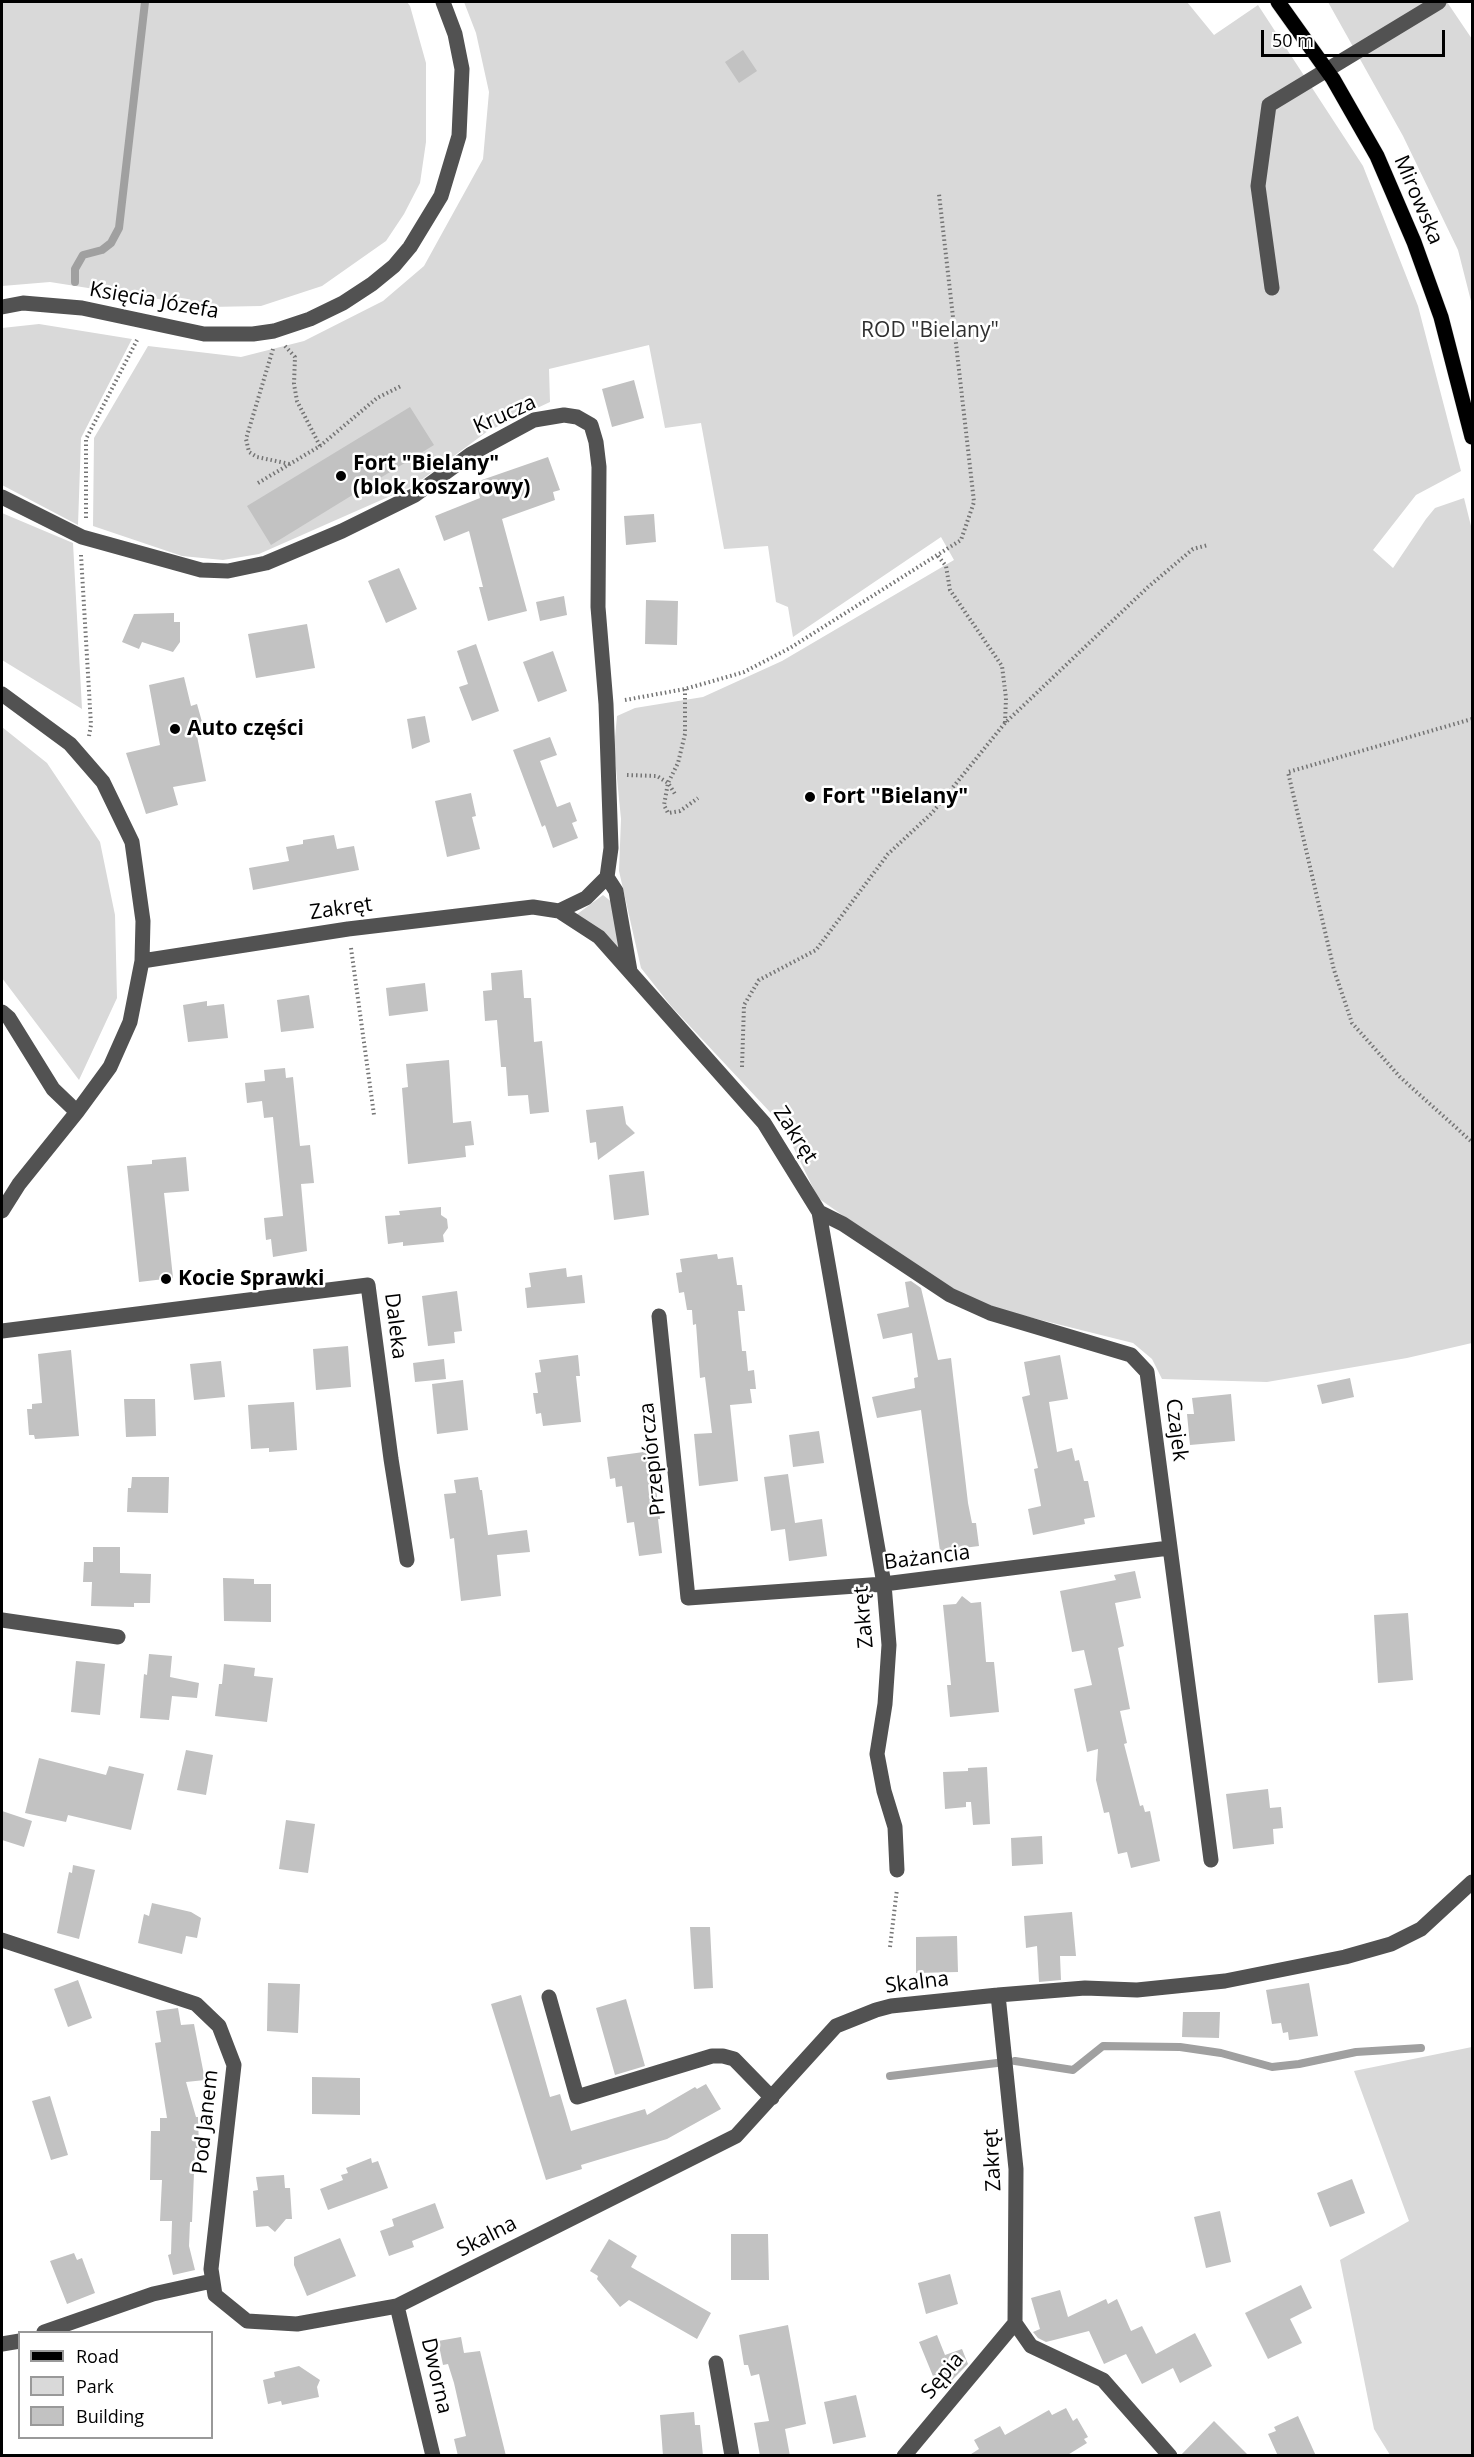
<!DOCTYPE html>
<meta charset="utf-8">
<style>
body{margin:0}
#map{position:relative;width:1474px;height:2457px;overflow:hidden;background:#fff;font-family:"Open Sans",sans-serif}
canvas{display:block}
.frame{position:absolute;inset:0;border:3px solid #000;pointer-events:none}
.legend{position:absolute;left:18px;top:2331px;width:195px;height:108px;box-sizing:border-box;background:#fff;border:2px solid #999;margin:0;padding:8px 10px;list-style:none;font-size:18px;color:#000}
.legend li{display:flex;align-items:center;gap:12px;height:30px}
.legend b{width:30px;border:2px solid #999}
.scale{position:absolute;left:1261px;top:30px;width:184px;height:27px;box-sizing:border-box;border:3px solid #000;border-top:0;padding-left:8px;font-size:18px;line-height:21px;white-space:nowrap;color:#000;-webkit-text-stroke:4px #fff;paint-order:stroke}
</style>
<div id="map">
<canvas width="1474" height="2457"></canvas>
<div class="frame"></div>
<ul class="legend">
<li><b style="height:8px;background:#000"></b>Road</li>
<li><b style="height:16px;background:#d9d9d9"></b>Park</li>
<li><b style="height:16px;background:#c2c2c2"></b>Building</li>
</ul>
<div class="scale">50 m</div>
</div>
<script>
const ctx = document.querySelector('canvas').getContext('2d');
ctx.lineJoin = 'round';
function fill(path, color) { ctx.fillStyle = color; ctx.fill(path, 'evenodd'); }
const toPath = rows => new Path2D(rows.map(r => 'M' + r).join(''));
function strokePath(path, color, width, dash) { ctx.strokeStyle = color; ctx.lineWidth = width; ctx.lineCap = dash ? 'butt' : 'round'; ctx.setLineDash(dash || []); ctx.stroke(path); }
function write(font, color, halo, rows, align = 'center') {
  ctx.font = font + ' "Open Sans",sans-serif'; ctx.lineWidth = 5; ctx.setLineDash([]); ctx.textBaseline = 'middle'; ctx.strokeStyle = halo; ctx.fillStyle = color; for (const [text, x, y, turn = 0] of rows) {
    ctx.save(); ctx.translate(x, y); ctx.rotate((+turn || 0) * Math.PI / 180); ctx.textAlign = isNaN(turn) ? turn : align; if (halo) ctx.strokeText(text, 0, 0); ctx.fillText(text, 0, 0); ctx.restore();
  }
}
fill(toPath([
 [2,2,407,2,410,6,426,63,426,142,420,183,404,214,386,241,322,286,261,306,209,307,50,282,2,286],
 [464,2,1187,2,1214,35,1258,5,1363,166,1418,306,1461,471,1416,495,1373,550,1393,568,1426,519,1435,508,1464,498,1472,530,1472,1343,1407,1358,1267,1382,1162,1379,1152,1359,1133,1343,993,1308,930,1277,818,1198,783,1126,671,1006,641,968,619,871,621,819,614,748,617,716,635,708,703,697,782,661,954,560,941,537,793,637,788,607,776,602,768,546,724,549,701,423,665,428,649,345,549,369,550,402,488,431,413,486,259,554,223,560,182,556,93,526,94,438,148,346,241,357,304,341,383,301,424,266,483,159,489,92,476,33],
 [1328,2,1447,2,1472,39,1472,305,1458,250,1403,136],
 [39,324,132,339,81,438,78,525,2,485,2,328],
 [2,513,73,543,82,709,2,660],
 [2,727,47,763,100,842,115,915,117,998,79,1080,2,978],
 [603,895,613,903,620,949,576,915],
 [1472,2047,1472,2455,1390,2455,1374,2429,1340,2260,1409,2221,1354,2071]
]), '#d9d9d9');
strokePath(toPath([
 [75,282,75,269,83,255,102,250,111,243,119,228,145,2],
 [1015,2061,1073,2070,1103,2046,1180,2047,1221,2053,1272,2067,1299,2064,1356,2052,1421,2048],
 [890,2076,997,2063]
]), '#a0a0a0', 8);
fill(toPath([
 [743,50,757,71,739,83,725,62],
 [634,380,644,418,612,427,602,389],
 [410,407,434,445,271,545,247,506],
 [548,457,560,490,553,492,555,500,502,519,527,611,488,621,479,587,483,587,469,531,444,541,435,516,480,498,476,482],
 [654,514,656,542,626,545,624,516],
 [399,568,417,609,386,623,368,581],
 [564,596,567,615,540,621,536,602],
 [646,600,678,601,677,645,645,644],
 [174,613,174,622,180,622,180,642,173,652,142,642,139,649,122,642,134,614],
 [307,624,315,668,256,678,248,634],
 [476,644,499,711,472,721,459,687,468,684,457,651],
 [553,651,567,691,538,702,523,662],
 [184,677,191,706,197,704,204,729,196,731,206,781,173,787,178,805,146,814,126,753,160,745,149,685],
 [425,716,430,742,412,749,407,719],
 [550,737,557,755,540,761,557,807,570,802,577,821,572,823,578,838,553,848,545,825,542,827,513,750],
 [471,793,476,816,472,817,480,849,447,857,435,801],
 [334,835,337,849,354,846,359,870,253,890,249,868,289,861,286,847,303,844,303,840],
 [522,970,524,998,531,998,534,1042,542,1041,549,1112,530,1114,528,1095,508,1096,506,1067,501,1067,497,1020,485,1021,483,991,492,990,491,973],
 [425,983,428,1011,389,1016,386,988],
 [309,995,314,1028,281,1032,277,1000],
 [207,1001,207,1006,224,1004,228,1038,188,1042,183,1005],
 [449,1060,453,1123,471,1121,474,1145,465,1146,466,1157,408,1164,402,1088,408,1087,406,1064],
 [285,1068,286,1078,293,1077,300,1146,310,1145,314,1183,301,1184,307,1251,273,1257,271,1239,266,1240,264,1218,283,1216,273,1117,264,1118,262,1101,247,1103,245,1083,265,1081,264,1070],
 [623,1106,626,1124,635,1133,598,1160,596,1142,590,1143,586,1110],
 [186,1157,189,1191,164,1193,173,1278,139,1282,127,1166,152,1164,152,1160],
 [644,1171,649,1215,614,1220,609,1175],
 [441,1207,441,1215,447,1219,448,1228,443,1235,444,1242,403,1246,403,1242,388,1244,385,1216,400,1215,399,1211],
 [717,1254,718,1259,733,1257,737,1285,742,1285,745,1311,738,1311,742,1351,746,1351,748,1371,754,1370,756,1389,750,1389,752,1403,730,1405,738,1481,699,1486,694,1434,712,1433,705,1377,700,1378,696,1324,693,1325,692,1310,687,1310,684,1292,679,1293,676,1273,682,1272,680,1259],
 [566,1268,567,1277,582,1275,585,1303,527,1308,525,1288,531,1287,529,1273],
 [911,1281,921,1288,938,1360,951,1358,968,1503,972,1523,976,1523,979,1546,940,1551,921,1410,877,1418,872,1397,915,1388,914,1378,918,1377,912,1333,883,1339,877,1314,909,1307,905,1282],
 [457,1291,462,1331,454,1332,455,1343,428,1346,422,1296],
 [348,1346,351,1387,316,1390,313,1349],
 [71,1350,79,1436,35,1439,34,1435,29,1435,27,1409,32,1409,32,1404,42,1403,38,1354],
 [578,1355,580,1376,576,1376,581,1422,543,1426,541,1413,536,1414,533,1393,538,1393,535,1373,541,1372,539,1360],
 [1060,1355,1068,1399,1049,1402,1057,1452,1072,1448,1075,1461,1079,1460,1084,1481,1088,1481,1095,1517,1084,1519,1085,1524,1033,1535,1028,1509,1041,1506,1034,1469,1038,1468,1022,1397,1030,1395,1024,1362],
 [444,1359,446,1379,415,1382,413,1363],
 [221,1361,225,1397,194,1400,190,1364],
 [1350,1378,1354,1397,1322,1404,1317,1385],
 [463,1380,468,1430,437,1434,432,1384],
 [1231,1394,1235,1441,1190,1445,1187,1414,1194,1414,1192,1398],
 [124,1399,155,1399,156,1436,126,1437],
 [294,1402,297,1450,269,1452,269,1448,251,1449,248,1405],
 [819,1431,824,1463,793,1467,789,1435],
 [651,1451,660,1519,658,1519,662,1553,639,1556,634,1522,627,1523,622,1486,616,1487,615,1478,610,1479,607,1457],
 [788,1474,795,1523,822,1519,827,1556,789,1561,785,1529,771,1531,764,1477],
 [132,1477,169,1477,168,1513,127,1512,128,1488,131,1488],
 [478,1477,480,1490,482,1490,488,1535,527,1530,530,1552,497,1555,501,1596,461,1601,454,1538,450,1539,444,1494,456,1493,454,1480],
 [93,1547,120,1547,120,1573,151,1574,150,1603,134,1603,134,1607,91,1606,92,1582,83,1582,84,1562,93,1562],
 [1135,1571,1141,1598,1115,1603,1124,1646,1118,1648,1130,1709,1120,1711,1127,1743,1124,1744,1140,1806,1143,1805,1145,1812,1150,1811,1160,1861,1131,1868,1127,1852,1118,1854,1109,1812,1104,1813,1096,1780,1098,1749,1087,1752,1074,1689,1092,1685,1084,1650,1072,1652,1060,1591,1116,1580,1114,1575],
 [223,1578,254,1579,254,1584,271,1584,271,1622,224,1621],
 [962,1596,971,1603,981,1602,986,1662,994,1662,999,1712,950,1717,947,1685,951,1685,943,1605,956,1604],
 [1408,1613,1413,1680,1378,1683,1374,1615],
 [149,1654,172,1656,170,1677,199,1683,197,1698,172,1696,169,1720,140,1718,144,1674,147,1675],
 [76,1661,105,1664,100,1715,71,1712],
 [224,1664,255,1668,254,1676,273,1678,267,1722,215,1716,219,1684,222,1684],
 [186,1750,213,1755,206,1795,177,1790],
 [39,1758,106,1775,109,1766,144,1774,131,1830,68,1815,66,1822,25,1813],
 [987,1767,990,1824,973,1825,971,1802,966,1802,966,1807,945,1809,943,1772,968,1771,968,1768],
 [1268,1789,1270,1808,1281,1807,1283,1828,1273,1829,1274,1844,1233,1849,1226,1794],
 [2,1811,32,1821,24,1847,2,1840],
 [286,1820,315,1824,308,1873,279,1869],
 [1042,1836,1043,1864,1012,1866,1011,1838],
 [73,1865,95,1870,79,1939,57,1933,69,1872,72,1873],
 [152,1903,191,1912,201,1918,197,1938,186,1936,182,1954,138,1943,144,1914,149,1916],
 [1072,1912,1076,1956,1060,1956,1061,1980,1039,1982,1037,1946,1026,1948,1024,1916],
 [690,1927,710,1927,713,1988,694,1989],
 [957,1936,958,1972,916,1973,916,1937],
 [78,1980,92,2018,68,2027,54,1989],
 [268,1983,300,1984,298,2033,267,2031],
 [1309,1983,1318,2036,1289,2040,1288,2032,1283,2033,1281,2023,1272,2024,1266,1990],
 [521,1995,550,2097,560,2094,571,2131,645,2109,647,2115,695,2087,697,2089,706,2084,721,2109,667,2139,581,2165,582,2169,546,2180,491,2004],
 [626,1999,645,2066,615,2075,596,2008],
 [178,2008,181,2025,194,2024,205,2080,186,2082,196,2117,198,2117,199,2148,195,2148,192,2222,190,2222,189,2246,195,2270,173,2275,168,2255,171,2254,172,2221,160,2221,162,2180,150,2180,151,2131,160,2131,160,2118,167,2118,155,2043,161,2042,156,2011],
 [1183,2012,1220,2012,1219,2038,1182,2037],
 [312,2077,360,2078,360,2115,312,2114],
 [50,2096,68,2155,51,2160,32,2101],
 [371,2158,372,2163,378,2161,388,2188,328,2210,320,2189,343,2180,341,2175,348,2173,346,2168],
 [284,2175,285,2188,290,2188,292,2219,286,2219,275,2232,268,2226,256,2227,253,2191,258,2190,256,2177],
 [1352,2179,1365,2213,1330,2227,1317,2193],
 [435,2203,444,2228,412,2241,414,2247,389,2256,380,2231,394,2226,392,2219],
 [1220,2211,1231,2262,1206,2268,1194,2217],
 [731,2234,768,2234,769,2280,731,2280],
 [340,2238,356,2276,307,2296,294,2265,294,2257],
 [609,2239,637,2256,631,2267,711,2313,697,2339,629,2300,620,2307,597,2279,598,2276,590,2271],
 [74,2253,77,2260,82,2258,95,2293,67,2304,50,2261],
 [950,2274,958,2304,926,2314,918,2283],
 [1301,2285,1312,2308,1290,2319,1302,2343,1268,2359,1245,2313],
 [1060,2290,1068,2317,1106,2299,1108,2304,1117,2299,1131,2331,1142,2326,1156,2354,1195,2333,1212,2366,1180,2383,1173,2368,1142,2384,1126,2354,1104,2364,1089,2331,1046,2342,1038,2338,1033,2332,1040,2329,1031,2298],
 [788,2325,806,2424,785,2429,790,2456,760,2456,754,2423,769,2421,759,2374,751,2376,748,2365,744,2365,739,2335],
 [937,2335,945,2355,962,2349,968,2364,951,2381,937,2386,919,2342],
 [461,2337,464,2353,480,2351,506,2456,458,2456,454,2439,466,2436,454,2383,448,2364,443,2365,438,2341],
 [299,2366,320,2380,317,2387,319,2397,282,2405,281,2401,268,2404,263,2380,275,2377,274,2372],
 [856,2395,866,2437,833,2444,824,2402],
 [1066,2408,1073,2421,1077,2418,1088,2437,1084,2439,1087,2443,1066,2456,968,2456,979,2449,974,2440,1000,2426,1005,2435,1049,2410,1052,2415],
 [694,2412,695,2425,700,2425,703,2456,663,2456,660,2415],
 [1298,2416,1316,2456,1278,2456,1268,2434,1276,2431,1274,2427],
 [1214,2421,1249,2456,1180,2456]
]), '#c2c2c2');
const major = toPath([
 [1278,2,1333,79,1377,156,1414,242,1441,317,1472,437]
]);
strokePath(major, '#dbdbdb', 16);
strokePath(toPath([
 [285,346,295,357,294,384,297,401,320,446],
 [273,349,246,439,249,452,257,457,290,464],
 [258,483,320,446,377,398,401,386],
 [86,518,86,439,137,340],
 [81,555,91,725,89,736],
 [938,556,946,566,950,590,1002,666,1006,698,1005,723],
 [685,689,685,734,678,763,668,783,664,805,668,813,680,811,698,798],
 [625,700,685,689,744,672,790,648,961,540,974,502,939,194],
 [1472,719,1288,772,1334,970,1352,1023,1400,1077,1472,1142],
 [627,775,657,776,668,783,675,794],
 [351,948,374,1115],
 [742,1067,744,1005,759,980,816,950,888,854,932,813,1005,723,1148,587,1193,549,1208,545],
 [890,1947,897,1889]
]), '#747474', 4, [1.5, 3]);
strokePath(toPath([
 [1272,288,1258,186,1269,105,1439,2],
 [2,307,23,303,82,308,204,334,253,334,274,331,310,319,343,303,372,284,394,266,410,247,441,196,459,136,462,69,455,34,443,2],
 [2,497,82,537,201,570,228,571,266,563,342,531,415,495,471,454,534,420,564,415,577,417,591,425,596,442,599,467,598,607,606,704,611,848,607,877,586,898,559,911],
 [2,694,70,744,103,782,132,842,143,921,142,961,130,1022,110,1067,77,1112,19,1184,2,1211],
 [607,877,616,891,630,971],
 [142,961,348,929,533,907,559,911,599,937,764,1123,819,1212,884,1584,889,1645,885,1704,877,1754,884,1791,895,1827,897,1870],
 [2,1012,9,1018,53,1089,77,1112],
 [819,1212,843,1224,950,1295,990,1313,1131,1355,1147,1372,1211,1860],
 [659,1316,688,1598,884,1584,1169,1548],
 [2,1331,368,1285,391,1459,407,1560],
 [2,1620,118,1637],
 [2,1940,196,2004,219,2026,234,2065,211,2269,215,2295,247,2321,297,2324,397,2306,736,2136,836,2026,876,2010,891,2006,998,1995,1085,1988,1137,1990,1225,1981,1345,1957,1391,1944,1421,1929,1472,1882],
 [998,1995,1016,2169,1015,2323],
 [549,1997,577,2097,712,2056,723,2056,734,2059,772,2098],
 [397,2306,433,2456],
 [1015,2323,1031,2346,1103,2380,1170,2456],
 [44,2332,153,2294,212,2281],
 [2,2344,20,2341],
 [716,2363,732,2456],
 [904,2456,1015,2323]
]), '#525252', 15);
strokePath(major, '#000', 15);
for (const [x, y, r, color] of [
 [341,476,6,"#000"],
 [175,729,6,"#000"],
 [810,797,6,"#000"],
 [166,1279,6,"#000"]
]) { const dot = new Path2D(); dot.arc(x, y, r, 0, 2 * Math.PI); ctx.fillStyle = color; ctx.fill(dot); strokePath(dot, '#fff', 2); }
write('21px', '#000', '#fff', [
 ["Mirowska",1418,200,67],
 ["Księcia Józefa",154,301,10],
 ["Krucza",505,415,-24],
 ["Zakręt",341,909,-8],
 ["Zakręt",795,1135,57],
 ["Daleka",395,1326,83],
 ["Czajek",1176,1430,83],
 ["Przepiórcza",653,1459,-96],
 ["Bażancia",927,1558,-7],
 ["Zakręt",864,1617,-95],
 ["Skalna",917,1983,-7],
 ["Pod Janem",206,2122,-84],
 ["Zakręt",993,2160,-93],
 ["Skalna",487,2237,-27],
 ["Dworna",436,2376,77],
 ["Sępia",943,2376,-50]
]);
write('21px', '#303030', '#fff', [
 ["ROD \"Bielany\"",930,331]
]);
write('bold 21px', '#000', '#fff', [
 ["Fort \"Bielany\"",353,464],
 ["(blok koszarowy)",353,488],
 ["Auto części",187,729],
 ["Fort \"Bielany\"",822,797],
 ["Kocie Sprawki",178,1279]
], 'left');
</script>
